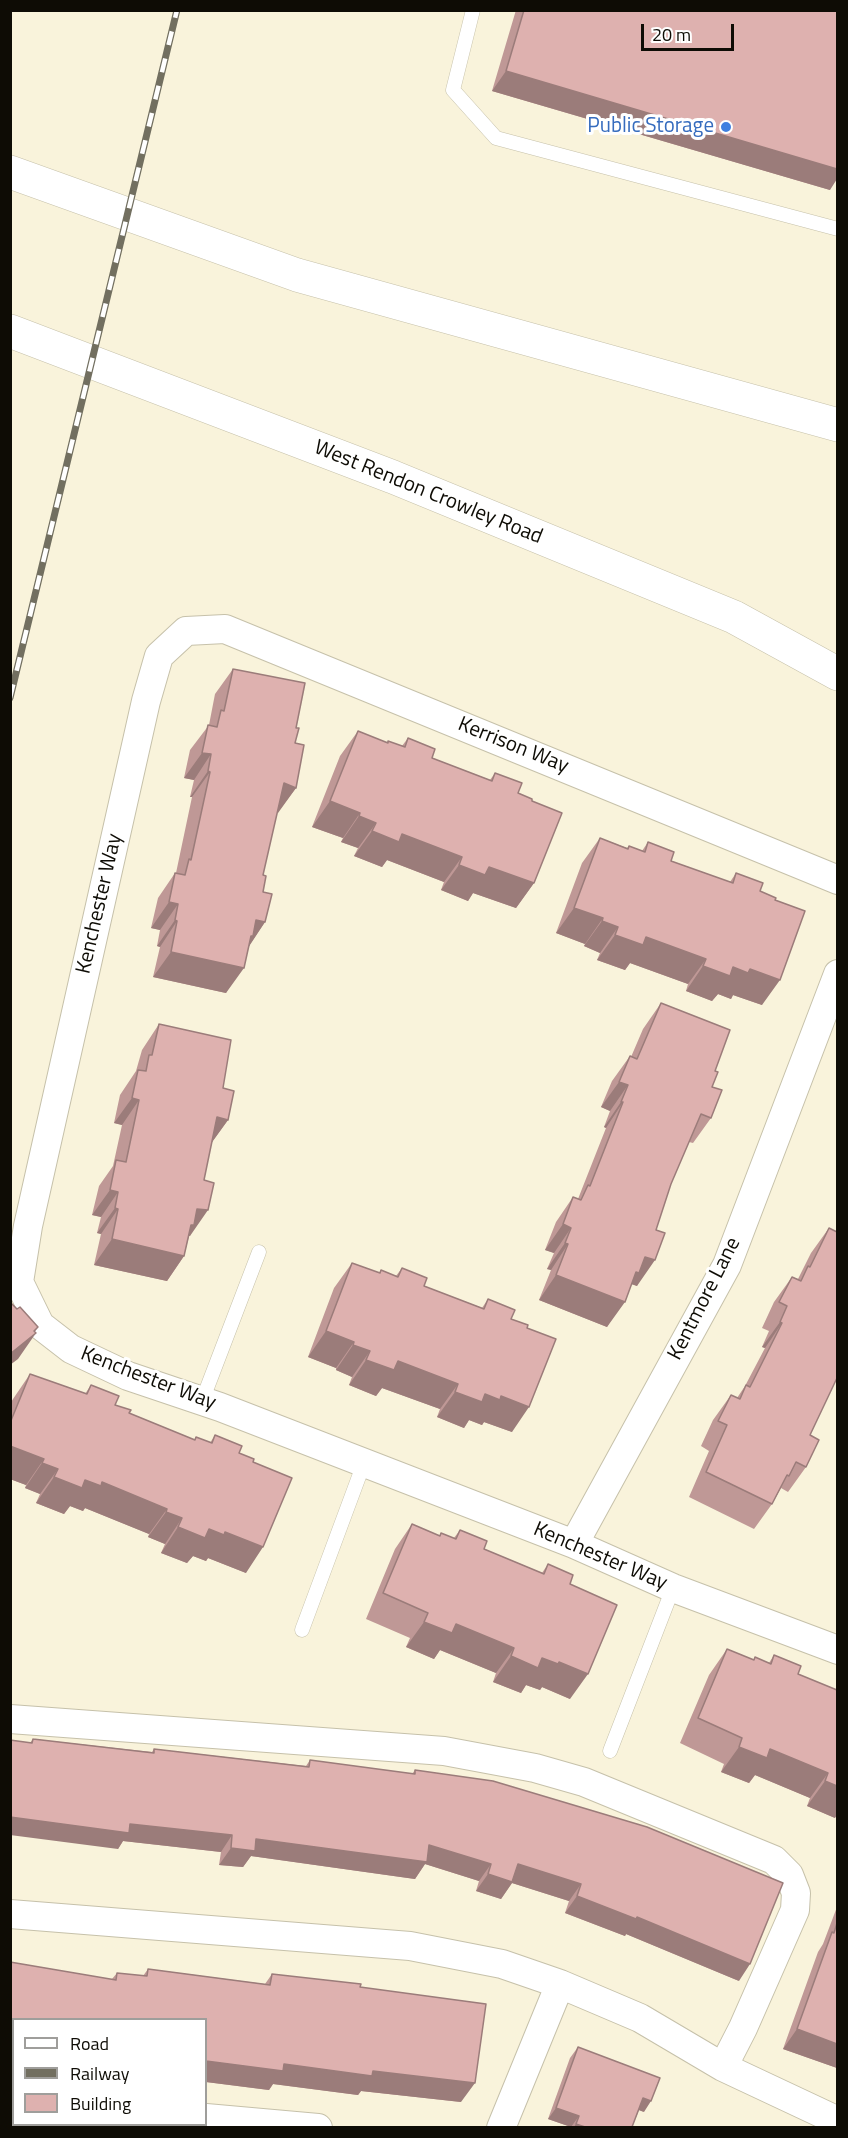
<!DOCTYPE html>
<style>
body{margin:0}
#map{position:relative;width:848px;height:2138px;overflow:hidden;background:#f9f3db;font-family:"Titillium Web",sans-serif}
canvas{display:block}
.frame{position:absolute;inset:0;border:12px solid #0e0c05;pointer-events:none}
.legend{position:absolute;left:12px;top:2018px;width:195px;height:108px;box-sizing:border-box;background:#fff;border:2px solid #9f9e9b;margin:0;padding:8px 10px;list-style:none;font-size:18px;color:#0e0c05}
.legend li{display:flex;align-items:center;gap:12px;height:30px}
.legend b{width:30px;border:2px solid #9f9e9b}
.scale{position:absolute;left:641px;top:24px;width:93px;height:27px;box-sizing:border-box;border:3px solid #0e0c05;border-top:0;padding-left:8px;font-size:18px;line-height:21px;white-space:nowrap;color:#0e0c05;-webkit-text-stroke:4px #fff;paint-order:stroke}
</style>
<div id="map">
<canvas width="848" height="2138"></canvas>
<div class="frame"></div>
<ul class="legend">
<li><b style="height:8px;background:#fff"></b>Road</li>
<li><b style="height:8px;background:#726f60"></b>Railway</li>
<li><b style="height:16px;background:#deb1af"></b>Building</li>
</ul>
<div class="scale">20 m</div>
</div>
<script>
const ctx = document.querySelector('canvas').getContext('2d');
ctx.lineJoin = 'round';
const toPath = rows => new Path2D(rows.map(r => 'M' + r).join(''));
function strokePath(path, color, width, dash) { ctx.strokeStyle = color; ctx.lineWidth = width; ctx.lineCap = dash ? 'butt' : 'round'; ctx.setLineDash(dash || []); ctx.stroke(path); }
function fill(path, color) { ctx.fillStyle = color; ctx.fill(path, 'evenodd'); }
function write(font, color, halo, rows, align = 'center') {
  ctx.font = font + ' "Titillium Web",sans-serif'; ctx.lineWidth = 6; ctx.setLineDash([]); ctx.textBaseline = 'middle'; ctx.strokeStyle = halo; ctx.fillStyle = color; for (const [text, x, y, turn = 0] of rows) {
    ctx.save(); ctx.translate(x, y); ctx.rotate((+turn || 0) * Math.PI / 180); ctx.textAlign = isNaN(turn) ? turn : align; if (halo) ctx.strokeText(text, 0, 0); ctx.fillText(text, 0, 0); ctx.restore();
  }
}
const service = toPath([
 [473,10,453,90,496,138,838,229],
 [202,1401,259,1252],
 [302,1630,364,1463],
 [610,1751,673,1588]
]);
const minor = toPath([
 [838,880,225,629,186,631,159,656,146,701,28,1226,19,1282,40,1325,71,1349,128,1376,220,1407,574,1544,673,1588,838,1650],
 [574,1544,727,1265,838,974],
 [10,1719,444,1751,535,1768,584,1782,774,1860,789,1875,796,1893,795,1910,743,2028,723,2067],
 [10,1914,410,1946,502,1964,560,1984,640,2018,723,2067,838,2121],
 [10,2102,14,2102],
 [206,2118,318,2128],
 [501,2128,560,1984]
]);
const secondary = toPath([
 [10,172,297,275,838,425],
 [10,331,393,477,734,617,838,674]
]);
strokePath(service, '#c6c1aa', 15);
strokePath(minor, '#c6c1aa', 30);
strokePath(secondary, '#c6c1aa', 34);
strokePath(service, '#fff', 14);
strokePath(minor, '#fff', 28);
strokePath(secondary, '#fff', 33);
const rail = toPath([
 [10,698,177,10]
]);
strokePath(rail, '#726f60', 7);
strokePath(rail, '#fff', 4.5, [14]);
fill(toPath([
 [516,10,837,10,830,190,492,91],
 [233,669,296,728,296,788,277,813,263,875,263,892,265,922,248,947,226,993,153,977,160,947,157,946,160,930,151,928,158,898,175,873,176,873,192,797,190,797,194,780,184,778,190,750,209,725,215,694],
 [358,731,387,743,402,746,408,738,432,758,490,780,495,773,518,793,532,801,534,883,516,908,473,893,468,901,441,890,444,882,387,860,382,867,354,856,358,848,341,842,343,838,312,827,340,756],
 [600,838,627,848,629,846,642,851,648,842,671,861,730,882,736,873,760,891,775,900,762,1005,733,995,731,999,718,994,712,1001,686,991,688,984,630,963,625,970,597,960,600,953,584,946,585,944,556,933,582,863],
 [661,1003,715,1071,712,1087,711,1118,693,1143,689,1142,671,1184,637,1286,632,1284,607,1327,539,1300,551,1270,547,1269,554,1253,545,1250,556,1222,573,1197,578,1199,606,1128,604,1127,610,1111,601,1107,612,1081,630,1056,631,1057,643,1029],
 [159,1024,223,1088,228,1120,212,1142,190,1236,189,1236,184,1256,167,1281,94,1265,101,1234,97,1233,101,1217,92,1215,99,1186,113,1166,122,1125,114,1123,120,1095,136,1071,142,1050],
 [829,1228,810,1435,806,1467,788,1492,781,1488,772,1504,754,1529,689,1497,709,1451,701,1446,713,1420,731,1395,737,1398,745,1386,765,1348,762,1347,769,1331,762,1328,774,1302,792,1277,798,1279,811,1253],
 [352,1263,379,1273,381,1270,396,1276,402,1268,424,1286,482,1308,488,1299,511,1319,527,1328,512,1432,484,1422,482,1425,469,1420,464,1428,437,1417,440,1409,382,1388,376,1396,349,1385,352,1377,336,1370,336,1368,308,1357,334,1288],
 [30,1374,85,1394,91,1385,115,1405,129,1413,194,1440,196,1437,210,1443,215,1435,239,1453,253,1462,246,1573,208,1558,206,1561,193,1556,187,1563,161,1553,165,1544,148,1537,149,1534,85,1508,83,1511,70,1506,64,1514,36,1503,40,1494,25,1488,26,1485,10,1479,10,1404,13,1399],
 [412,1524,439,1536,454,1538,460,1530,484,1549,542,1573,548,1564,570,1584,570,1699,542,1687,540,1690,526,1685,521,1693,493,1682,496,1673,440,1650,434,1659,406,1647,410,1638,366,1619,395,1549],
 [727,1649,754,1660,755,1657,769,1663,774,1655,798,1674,813,1681,835,1818,807,1806,810,1798,755,1775,749,1783,721,1772,724,1764,680,1743,709,1675],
 [33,1739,152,1752,154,1749,306,1766,310,1760,412,1774,415,1770,739,1981,626,1934,625,1936,565,1913,569,1901,512,1883,501,1899,476,1891,479,1881,425,1864,415,1879,251,1856,243,1867,219,1865,221,1852,123,1841,118,1849,30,1743],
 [837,1907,837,2068,783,2049,818,1952,823,1944],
 [148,1969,265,1984,272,1974,360,1987,461,2102,361,2091,358,2095,273,2084,269,2090,206,2082,206,2019,112,1979,117,1973,143,1976],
 [578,2047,644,2112,639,2110,632,2127,571,2127,548,2119,570,2058]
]), '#bf9896');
fill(toPath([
 [506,71,837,169,837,179,830,190,492,91],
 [202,753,211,754,194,780,184,778],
 [208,771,210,772,192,797,190,797],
 [284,783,296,788,278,813,266,809],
 [330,801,360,813,343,838,312,827],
 [359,816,376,823,358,848,341,842],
 [372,831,402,834,462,857,444,882,387,860,382,867,354,856],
 [459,865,489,867,534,883,516,908,473,893,468,901,441,890],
 [169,902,178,904,160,930,151,928],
 [574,908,603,918,585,944,556,933],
 [175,920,177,921,160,947,157,946],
 [256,920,265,922,248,948,243,947],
 [602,921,618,927,600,953,584,946],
 [615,935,646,937,706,959,688,984,630,963,625,970,597,960],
 [171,952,244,968,226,993,153,977],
 [703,966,750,969,780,980,762,1005,733,995,731,999,718,994,712,1001,686,991],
 [619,1082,628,1085,610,1111,601,1107],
 [132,1098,139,1100,122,1125,114,1123],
 [621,1102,623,1102,606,1128,604,1127],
 [217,1117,228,1120,210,1145],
 [110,1190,118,1192,101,1217,92,1215],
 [115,1208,118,1209,101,1234,97,1233],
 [197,1209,208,1210,190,1236,187,1235],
 [563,1224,571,1228,554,1253,545,1250],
 [112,1239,184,1256,167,1281,94,1265],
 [565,1243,568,1244,551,1270,547,1269],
 [645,1257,655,1260,637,1286,631,1284,621,1298],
 [556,1275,625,1302,607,1327,539,1300],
 [780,1322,782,1323,765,1348,762,1347],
 [38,1327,31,1337,36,1333,18,1359,10,1365,10,1354],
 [326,1331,354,1342,336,1368,308,1357],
 [353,1345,370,1351,352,1377,336,1370],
 [366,1360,398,1361,458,1384,440,1409,382,1388,376,1396,349,1385],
 [455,1392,501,1396,529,1407,512,1432,484,1422,482,1425,469,1420,464,1428,437,1417],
 [10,1446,44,1459,26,1485,10,1479],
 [42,1463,58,1469,40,1494,25,1488],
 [54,1477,85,1480,102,1482,167,1509,149,1534,85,1508,83,1511,70,1506,64,1514,36,1503],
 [166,1512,182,1518,165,1544,148,1537],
 [178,1527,209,1529,225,1532,263,1547,246,1573,208,1558,206,1561,193,1556,187,1563,161,1553],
 [424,1622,456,1624,514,1648,496,1673,440,1650,434,1659,406,1647],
 [511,1656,542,1658,559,1662,588,1674,570,1699,542,1687,540,1690,526,1685,521,1693,493,1682],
 [739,1747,770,1749,828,1773,810,1798,755,1775,749,1783,721,1772],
 [825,1781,837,1786,837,1815,835,1818,807,1806],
 [10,1817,130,1824,232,1835,221,1852,123,1841,118,1849,10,1835],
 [256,1839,429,1845,491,1864,479,1881,425,1864,415,1879,251,1856,243,1867,219,1865,231,1848],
 [518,1864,581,1884,569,1901,512,1883,501,1899,476,1891,488,1874],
 [577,1896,637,1917,750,1964,739,1981,626,1934,625,1936,565,1913],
 [797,2029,837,2044,837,2068,783,2049],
 [10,2047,14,2048,14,2070,10,2069],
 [206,2061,284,2064,373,2071,475,2083,461,2102,361,2091,358,2095,273,2084,269,2090,206,2082],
 [643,2098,651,2101,644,2112,636,2109],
 [556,2108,579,2116,571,2127,548,2119],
 [576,2124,585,2127,574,2127]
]), '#9b7c7a');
const building = toPath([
 [524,10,837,10,837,169,506,71,524,10],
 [233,669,305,683,296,728,299,728,295,743,304,745,296,788,284,783,263,875,266,876,263,892,272,894,265,922,256,920,253,936,251,936,244,968,171,952,177,921,175,920,178,904,169,902,175,873,185,875,189,859,191,860,210,772,208,771,211,754,202,753,208,725,217,727,221,710,224,711,233,669],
 [358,731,388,743,388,741,405,747,408,738,435,749,432,758,492,781,495,773,522,783,518,793,532,799,532,801,562,813,534,883,489,867,485,875,459,865,462,857,402,834,399,842,372,831,376,823,359,816,360,813,330,801,358,731],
 [600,838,628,849,629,846,645,852,648,842,674,852,671,861,733,883,736,873,763,883,760,891,776,898,775,900,805,911,780,980,750,969,748,973,733,967,730,976,703,966,706,959,646,937,643,945,615,935,618,927,602,921,603,918,574,908,600,838],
 [661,1003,730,1030,715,1071,718,1072,712,1087,722,1090,711,1118,701,1114,671,1184,656,1230,665,1233,655,1260,645,1257,639,1273,636,1272,625,1302,556,1275,568,1244,565,1243,571,1228,563,1224,573,1197,581,1200,588,1185,590,1186,623,1102,621,1102,628,1085,619,1082,630,1056,637,1059,661,1003],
 [159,1024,231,1040,223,1088,234,1091,228,1120,217,1117,204,1180,214,1183,208,1210,197,1209,194,1225,191,1225,184,1256,112,1239,118,1209,115,1208,118,1192,110,1190,116,1160,126,1162,139,1100,132,1098,138,1070,146,1071,149,1055,152,1055,159,1024],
 [829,1228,837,1232,837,1378,810,1435,819,1440,806,1467,796,1462,789,1476,787,1475,772,1504,706,1472,727,1425,718,1421,731,1395,740,1399,746,1385,750,1387,782,1323,780,1322,787,1306,779,1302,792,1277,801,1281,808,1266,810,1267,829,1228],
 [352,1263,380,1273,381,1270,398,1277,402,1268,427,1278,424,1286,484,1309,488,1299,515,1310,511,1319,528,1325,527,1328,556,1339,529,1407,501,1396,500,1400,485,1394,482,1402,455,1392,458,1384,398,1361,394,1370,366,1360,370,1351,353,1345,354,1342,326,1331,352,1263],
 [10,1302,17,1309,20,1307,38,1327,34,1331,36,1333,10,1354,10,1302],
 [30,1374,87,1394,91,1385,119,1396,115,1405,131,1410,129,1413,195,1440,196,1437,212,1443,215,1435,242,1446,239,1453,254,1459,253,1462,292,1478,263,1547,225,1532,224,1535,209,1529,205,1538,178,1527,182,1518,166,1512,167,1509,102,1482,101,1486,85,1480,82,1488,54,1477,58,1469,42,1463,44,1459,10,1446,10,1423,30,1374],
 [412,1524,440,1536,441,1533,456,1539,460,1530,487,1541,484,1549,544,1574,548,1564,573,1575,570,1584,617,1605,588,1674,559,1662,558,1664,542,1658,538,1668,511,1656,514,1648,456,1624,452,1633,424,1622,428,1613,383,1593,412,1524],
 [727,1649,754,1660,755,1657,771,1664,774,1655,801,1666,798,1674,837,1690,837,1786,825,1781,828,1773,770,1749,767,1758,739,1747,742,1738,698,1718,727,1649],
 [33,1739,154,1753,154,1749,309,1767,310,1760,415,1774,415,1770,493,1781,647,1827,783,1883,750,1964,637,1917,636,1919,577,1896,581,1884,518,1864,512,1882,488,1874,491,1864,429,1845,427,1862,256,1839,255,1851,231,1848,232,1835,130,1824,129,1833,10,1817,10,1740,32,1743,33,1739],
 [837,1923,837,2044,797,2029,832,1932,834,1933,837,1923],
 [10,1962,116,1980,117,1973,147,1976,148,1969,270,1985,272,1974,361,1984,360,1987,486,2004,475,2083,373,2071,372,2076,284,2064,283,2071,206,2061,206,2019,14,2019,14,2048,10,2047,10,1962],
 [578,2047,660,2078,651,2101,643,2098,632,2127,585,2127,576,2124,579,2116,556,2108,578,2047]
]);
fill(building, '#deb1af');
strokePath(building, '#9b7c7a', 1.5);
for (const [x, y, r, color] of [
 [726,127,6,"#3f7fe0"]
]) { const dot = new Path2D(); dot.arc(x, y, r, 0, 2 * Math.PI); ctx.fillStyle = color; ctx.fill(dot); strokePath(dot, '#fff', 2); }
write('21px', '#366cbe', '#fff', [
 ["Public Storage",714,127]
], 'right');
write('21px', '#0e0c05', '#fff', [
 ["West Rendon Crowley Road",428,493,22],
 ["Kerrison Way",513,746,22],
 ["Kenchester Way",100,904,-77],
 ["Kentmore Lane",705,1299,-63],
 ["Kenchester Way",148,1379,21],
 ["Kenchester Way",600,1557,23]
]);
</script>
